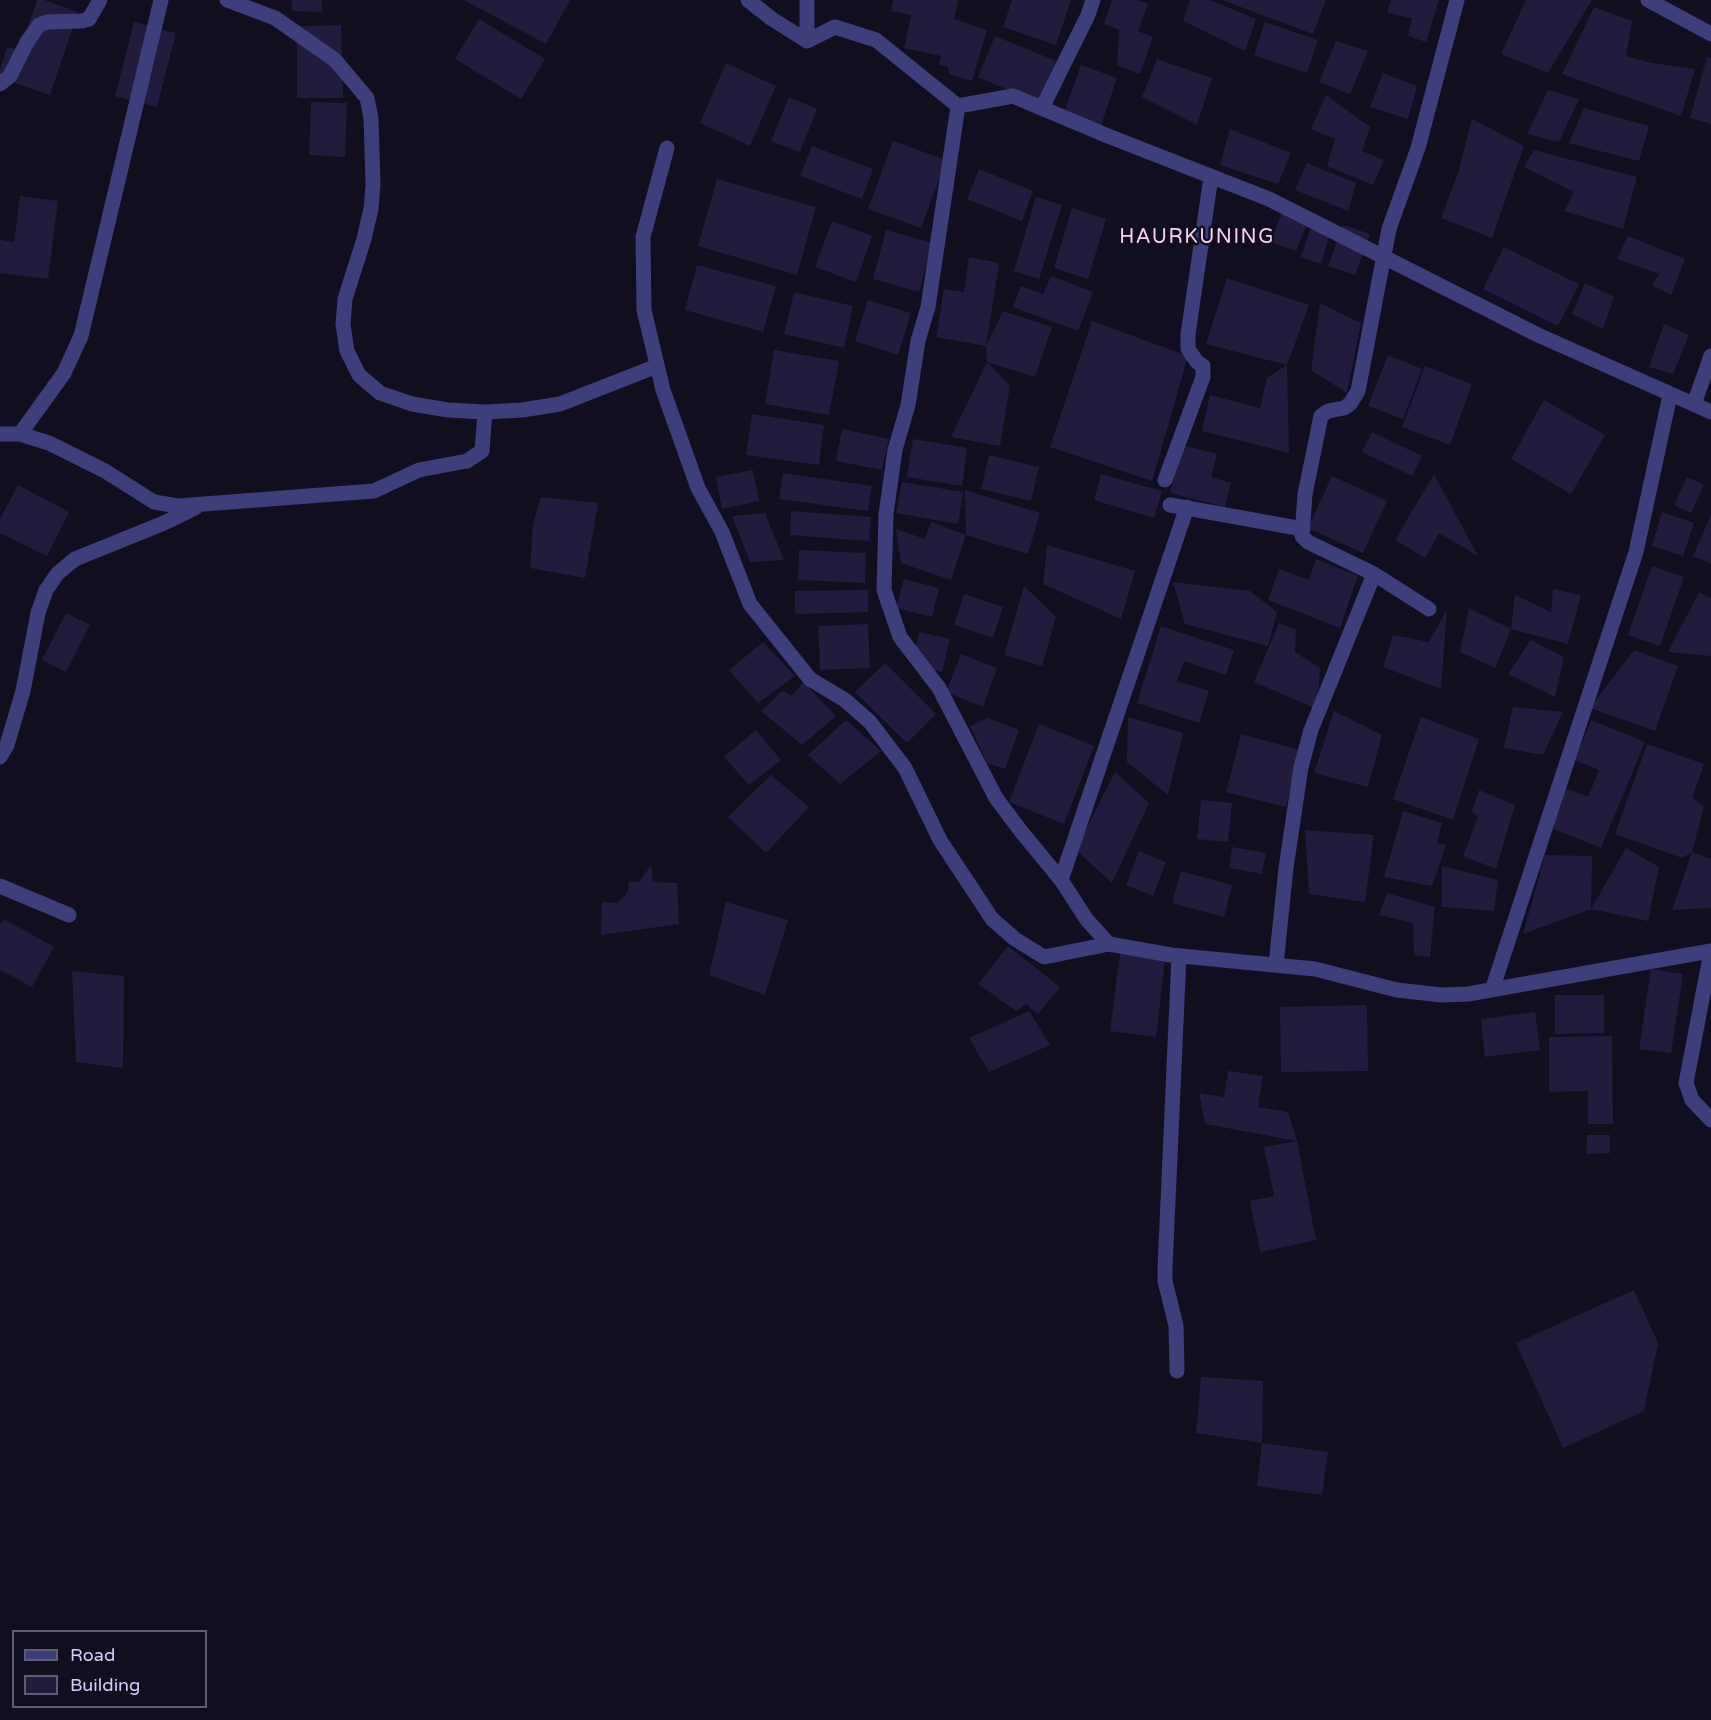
<!DOCTYPE html>
<style>
body{margin:0}
#map{position:relative;width:1711px;height:1720px;overflow:hidden;background:#100e1f;font-family:"Varela Round",sans-serif}
canvas{display:block}
.legend{position:absolute;left:12px;top:1630px;width:195px;height:78px;box-sizing:border-box;background:#100e1f;border:2px solid #5e5c77;margin:0;padding:8px 10px;list-style:none;font-size:18px;color:#d2d0fb}
.legend li{display:flex;align-items:center;gap:12px;height:30px}
.legend b{width:30px;border:2px solid #5e5c77}
</style>
<div id="map">
<canvas width="1711" height="1720"></canvas>
<ul class="legend">
<li><b style="height:8px;background:#3d3e7a"></b>Road</li>
<li><b style="height:16px;background:#211c3e"></b>Building</li>
</ul>
</div>
<script>
const ctx = document.querySelector('canvas').getContext('2d');
ctx.lineJoin = 'round';
function fill(path, color) { ctx.fillStyle = color; ctx.fill(path, 'evenodd'); }
const toPath = rows => new Path2D(rows.map(r => 'M' + r).join(''));
function strokePath(path, color, width, dash) { ctx.strokeStyle = color; ctx.lineWidth = width; ctx.lineCap = dash ? 'butt' : 'round'; ctx.setLineDash(dash || []); ctx.stroke(path); }
function write(font, color, halo, rows, align = 'center') {
  ctx.font = font + ' "Varela Round",sans-serif'; ctx.lineWidth = 5; ctx.setLineDash([]); ctx.textBaseline = 'middle'; ctx.strokeStyle = halo; ctx.fillStyle = color; for (const [text, x, y, turn = 0] of rows) {
    ctx.save(); ctx.translate(x, y); ctx.rotate((+turn || 0) * Math.PI / 180); ctx.textAlign = isNaN(turn) ? turn : align; if (halo) ctx.strokeText(text, 0, 0); ctx.fillText(text, 0, 0); ctx.restore();
  }
}
fill(toPath([
 [37,0,44,0,78,12,50,95,0,78,0,70,7,47,20,50],
 [292,0,322,0,322,12,292,11],
 [464,0,570,0,546,44],
 [893,0,958,0,954,19,987,30,972,81,949,74,948,67,939,64,941,56,904,48,911,15,891,11],
 [1012,0,1071,0,1056,45,1003,27],
 [1112,0,1138,0,1148,4,1138,31,1153,37,1140,74,1117,65,1119,30,1104,24],
 [1190,0,1210,0,1256,19,1245,51,1183,21],
 [1222,0,1326,0,1313,34],
 [1391,0,1439,0,1426,42,1408,36,1412,18,1387,13],
 [1526,0,1592,0,1548,73,1501,54],
 [1594,7,1632,21,1626,56,1652,63,1695,69,1681,116,1562,74],
 [479,19,545,59,521,99,455,59],
 [134,22,176,33,157,107,115,96],
 [1265,22,1318,40,1307,73,1254,55],
 [341,25,343,98,297,98,297,26],
 [995,36,1056,61,1039,103,978,77],
 [1336,41,1368,51,1350,94,1319,82],
 [1707,57,1711,58,1711,124,1690,118],
 [1157,59,1212,78,1197,125,1142,97],
 [726,63,776,86,750,146,700,123],
 [1081,65,1117,78,1099,131,1062,118],
 [1383,73,1417,86,1408,119,1370,107],
 [1548,90,1579,99,1559,142,1527,134],
 [1326,95,1370,127,1362,151,1384,160,1373,185,1327,166,1335,139,1311,129],
 [789,97,817,109,800,152,771,141],
 [311,102,347,103,345,157,309,155],
 [1584,108,1649,126,1639,161,1569,143],
 [1472,119,1524,146,1492,238,1441,218,1458,173],
 [1230,129,1291,153,1278,184,1220,165],
 [893,141,946,160,921,228,868,209],
 [812,146,873,169,862,199,800,176],
 [1534,150,1637,177,1623,229,1564,211,1574,192,1524,167],
 [1307,163,1356,183,1348,211,1295,190],
 [979,169,1033,191,1022,221,967,199],
 [717,179,816,207,797,275,698,246],
 [20,196,58,201,48,279,0,273,0,240,14,242],
 [1036,197,1062,205,1039,279,1014,271],
 [1072,208,1106,219,1088,279,1054,268],
 [1283,209,1309,219,1296,251,1271,242],
 [832,221,872,236,856,282,815,267],
 [1312,224,1331,230,1321,264,1301,257],
 [1343,225,1370,234,1355,275,1328,266],
 [886,230,932,243,919,292,873,279],
 [1628,236,1685,259,1671,295,1652,285,1659,274,1617,259],
 [1504,247,1579,284,1558,326,1483,289],
 [969,257,999,263,986,346,936,337,944,289,964,292],
 [697,265,776,286,763,332,685,310],
 [1051,276,1093,292,1078,331,1013,307,1021,286,1043,294],
 [1227,278,1309,305,1287,365,1206,344],
 [1585,283,1614,297,1603,329,1572,314],
 [794,292,853,306,844,348,784,334],
 [868,300,911,313,898,355,855,341],
 [1320,303,1361,323,1347,393,1311,370],
 [1003,311,1052,327,1035,377,987,362,986,346],
 [1092,321,1188,356,1152,481,1050,447],
 [1664,324,1689,335,1673,374,1649,367],
 [774,350,839,361,829,415,765,404],
 [1388,355,1422,369,1403,419,1368,406],
 [987,362,1010,386,1000,446,951,437],
 [1287,365,1289,453,1202,431,1210,395,1260,408,1267,378],
 [1425,366,1472,384,1450,445,1402,427],
 [1544,400,1605,435,1571,494,1511,459],
 [752,414,824,425,819,465,746,455],
 [842,429,889,439,882,470,836,461],
 [1372,432,1422,456,1412,476,1362,452],
 [913,439,967,448,962,486,907,477],
 [1182,445,1217,454,1211,477,1231,483,1225,507,1170,493],
 [989,455,1039,467,1031,501,981,489],
 [753,470,759,501,722,509,716,477],
 [783,473,872,486,868,511,779,499],
 [1101,474,1162,491,1154,518,1094,500],
 [1434,474,1478,556,1439,533,1425,558,1395,540],
 [1332,476,1387,501,1363,553,1308,528],
 [1687,477,1704,485,1691,513,1674,505],
 [902,482,963,492,958,524,896,513],
 [18,485,69,512,47,556,0,533,0,519],
 [965,490,1040,513,1028,554,966,535],
 [541,497,598,503,585,578,530,568,533,524],
 [791,511,871,517,869,541,790,535],
 [1662,512,1694,523,1683,556,1652,546],
 [765,513,784,560,750,562,732,516],
 [1711,515,1711,564,1693,556],
 [931,522,966,535,951,580,901,563,896,529,925,539],
 [1047,545,1135,571,1121,619,1043,584],
 [799,550,866,553,865,583,798,580],
 [1316,559,1358,576,1340,628,1268,600,1279,569,1309,580],
 [1652,566,1684,577,1660,646,1628,635],
 [904,579,939,588,932,617,896,608],
 [1173,582,1250,591,1277,612,1268,646,1185,624],
 [1024,586,1056,617,1042,666,1004,655],
 [1553,589,1581,595,1568,644,1511,629,1515,595,1551,612],
 [868,590,868,612,795,614,795,591],
 [1699,592,1711,598,1711,656,1668,652],
 [964,594,1003,607,993,638,954,625],
 [1469,608,1511,629,1495,668,1460,652],
 [1447,609,1441,689,1383,667,1393,635,1429,642],
 [66,613,90,625,66,672,42,660],
 [1279,623,1296,630,1295,652,1320,668,1317,709,1254,682],
 [868,624,870,668,820,670,818,626],
 [1161,626,1234,650,1226,675,1184,661,1177,681,1209,691,1199,723,1137,703],
 [919,632,950,639,942,672,912,665],
 [1531,640,1564,657,1555,697,1508,674],
 [763,642,795,676,758,703,729,670],
 [1634,650,1678,666,1655,731,1590,708],
 [961,654,997,668,983,707,946,692],
 [885,663,936,714,907,743,855,692],
 [803,682,836,716,802,745,761,711,782,691,792,696],
 [1513,707,1563,712,1543,755,1504,748],
 [1334,711,1382,735,1368,787,1314,773],
 [1128,717,1183,733,1168,795,1127,762],
 [1421,717,1479,739,1453,820,1393,799],
 [988,718,1019,730,1005,769,987,763,970,726],
 [846,720,881,751,840,784,808,755],
 [1591,720,1645,742,1601,848,1549,827,1564,787,1588,797,1599,770,1575,760],
 [1039,724,1094,746,1064,824,1009,802],
 [756,730,781,760,749,785,724,757],
 [1241,734,1300,750,1286,807,1226,792],
 [1647,744,1704,764,1692,798,1704,806,1692,852,1682,858,1615,834],
 [1115,772,1149,803,1112,883,1076,850],
 [771,775,809,807,766,853,728,817],
 [1479,790,1515,805,1496,869,1463,856,1478,817,1472,811],
 [1201,800,1232,803,1228,842,1197,839],
 [1403,811,1442,823,1437,843,1446,845,1432,886,1384,877],
 [1305,830,1374,835,1365,902,1309,894],
 [1232,847,1266,853,1262,874,1229,868],
 [1626,848,1659,867,1648,921,1591,909],
 [1139,851,1166,862,1153,896,1126,885],
 [1692,852,1711,859,1711,908,1672,910],
 [1545,855,1592,856,1591,909,1523,934],
 [651,865,653,882,677,883,679,924,601,935,602,902,618,903,628,892,629,881,639,882],
 [1442,866,1498,880,1494,911,1442,907],
 [1181,871,1232,885,1224,917,1172,903],
 [1387,893,1435,907,1430,957,1414,955,1413,923,1379,915],
 [726,902,788,920,765,995,709,975],
 [4,919,54,947,32,987,0,970,0,925],
 [1008,946,1060,987,1038,1014,1026,1004,1016,1011,978,984],
 [1120,954,1165,960,1156,1037,1110,1031],
 [1651,969,1683,974,1671,1053,1639,1049],
 [72,971,124,976,123,1068,76,1062],
 [1555,995,1604,995,1604,1033,1555,1034],
 [1367,1005,1368,1071,1281,1072,1280,1007],
 [1029,1011,1050,1045,989,1072,969,1038],
 [1535,1012,1540,1050,1485,1057,1481,1019],
 [1612,1036,1613,1124,1588,1124,1588,1091,1549,1092,1549,1037],
 [1228,1071,1263,1076,1258,1107,1288,1112,1297,1141,1205,1124,1199,1093,1224,1097],
 [1587,1135,1610,1135,1610,1153,1586,1154],
 [1297,1141,1316,1240,1260,1252,1250,1201,1274,1196,1264,1147],
 [1634,1290,1658,1343,1644,1411,1563,1448,1516,1343],
 [1201,1377,1263,1381,1262,1443,1196,1433],
 [1262,1443,1328,1452,1322,1495,1257,1486]
]), '#211c3e');
strokePath(toPath([
 [227,0,275,18,335,60,367,98,371,118,373,185,371,209,364,239,345,299,343,324,347,351,359,375,380,393,412,404,448,410,485,412,522,410,560,404,657,366],
 [748,0,772,19,807,41,835,27,876,40,958,106,1013,96,1108,136,1269,199,1538,335,1711,412],
 [807,0,807,41],
 [1648,0,1711,34],
 [0,84,10,76,27,42,39,25,47,22,82,21,89,19,100,0],
 [958,106,928,307,918,341,908,405,895,450,886,514,884,590,900,637,939,688,996,798,1020,830,1061,880,1087,920,1109,944,1171,955,1315,969,1397,990,1442,995,1468,994,1711,951],
 [1042,108,1088,15,1093,0],
 [667,148,643,237,644,310,663,390,698,488,722,532,750,604,810,679,845,700,870,722,905,768,940,840,992,919,1015,939,1044,957,1109,944],
 [1694,404,1711,356],
 [0,434,20,434,49,443,105,471,154,502,178,506,374,491,419,470,467,461,482,451,485,412],
 [20,434,64,373,81,336,161,0],
 [1165,480,1203,377,1203,366,1197,362,1188,349,1188,334,1211,177],
 [1170,505,1303,529],
 [1429,609,1374,574,1308,542,1302,536,1305,494,1321,416,1328,411,1344,408,1350,404,1358,391,1389,229,1418,148,1457,0],
 [0,757,7,745,23,691,38,613,46,590,58,573,75,559,164,523,195,508],
 [1061,880,1187,507],
 [0,886,69,915],
 [1711,952,1686,1083,1692,1100,1711,1120],
 [1276,965,1286,868,1301,767,1311,730,1374,574],
 [1492,990,1636,552,1670,395],
 [1177,1371,1176,1326,1165,1281,1165,1268,1179,956]
]), '#3d3e7a', 15);
ctx.letterSpacing = '1.5px';
write('20px', '#fbd2ef', '#100e1f', [
 ["HAURKUNING",1197,238]
]);
ctx.letterSpacing = '0px';
</script>
